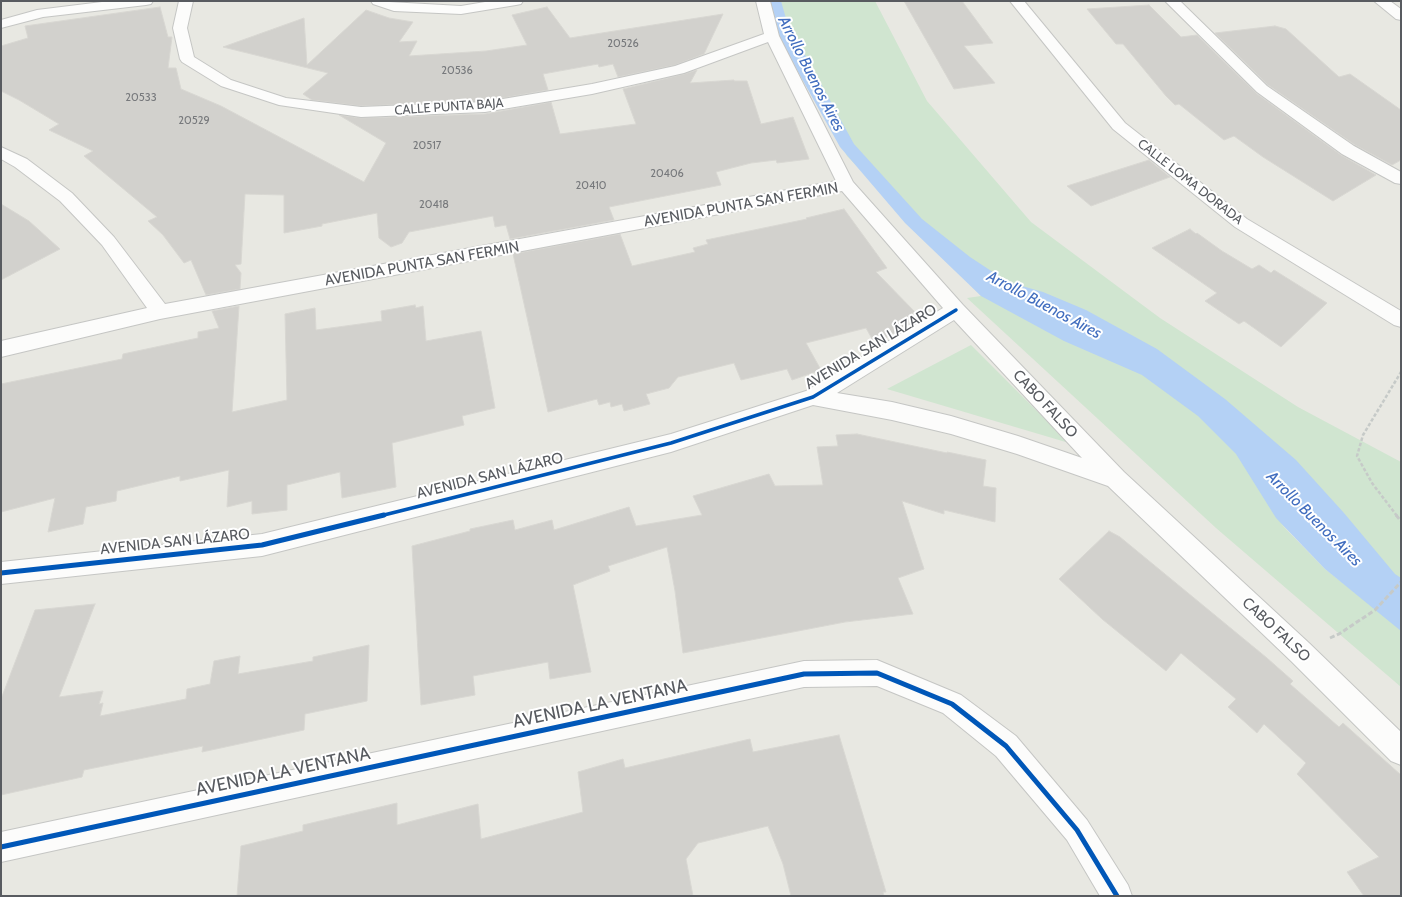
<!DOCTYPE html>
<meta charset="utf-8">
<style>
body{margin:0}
#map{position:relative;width:1402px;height:897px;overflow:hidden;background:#e8e8e2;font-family:Cabin,sans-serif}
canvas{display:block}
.frame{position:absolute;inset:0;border:2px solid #585b60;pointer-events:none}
</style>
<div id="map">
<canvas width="1402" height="897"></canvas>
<div class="frame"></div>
</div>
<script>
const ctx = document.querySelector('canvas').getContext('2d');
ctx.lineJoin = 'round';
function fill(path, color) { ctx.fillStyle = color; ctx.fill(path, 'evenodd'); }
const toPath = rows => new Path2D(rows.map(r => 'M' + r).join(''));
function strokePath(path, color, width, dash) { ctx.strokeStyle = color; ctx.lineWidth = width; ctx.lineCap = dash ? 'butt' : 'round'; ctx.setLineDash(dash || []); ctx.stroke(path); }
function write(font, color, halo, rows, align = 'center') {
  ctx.font = font + ' Cabin,sans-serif'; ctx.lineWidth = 4; ctx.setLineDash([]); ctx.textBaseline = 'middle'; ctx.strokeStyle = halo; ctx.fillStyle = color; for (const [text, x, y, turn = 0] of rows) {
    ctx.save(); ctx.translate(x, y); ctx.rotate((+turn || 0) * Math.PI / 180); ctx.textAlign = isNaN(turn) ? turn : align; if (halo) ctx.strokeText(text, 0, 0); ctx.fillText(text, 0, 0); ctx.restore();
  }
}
fill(toPath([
 [766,1,875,1,927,101,1031,222,1160,318,1298,407,1401,462,1401,687,1216,528,967,298,981,296,847,156],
 [1281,524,1381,613,1325,569],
 [971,345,1069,443,887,389]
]), '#d0e5d0');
fill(toPath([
 [766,1,781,1,787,22,854,144,922,219,970,257,1008,282,1043,292,1086,310,1157,349,1225,399,1296,460,1344,513,1395,574,1401,578,1401,631,1325,569,1276,518,1236,454,1198,416,1142,375,1064,341,981,296,905,223,840,147,774,29]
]), '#b4d1f5');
const building = toPath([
 [904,1,962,1,993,43,964,46,995,83,954,89,904,1],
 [1149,5,1181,37,1197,35,1256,93,1341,155,1376,175,1333,201,1263,157,1234,136,1224,140,1179,104,1175,105,1166,96,1123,44,1116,44,1087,9,1149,5],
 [160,7,168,37,172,37,168,68,176,68,181,89,221,106,364,182,386,143,339,115,361,118,485,114,551,102,560,134,636,124,623,89,684,74,697,70,690,83,734,80,734,81,747,81,761,124,793,117,809,159,777,163,776,160,751,163,716,172,721,185,609,207,614,220,510,239,506,225,495,227,493,216,409,232,402,243,391,247,379,238,377,213,322,224,322,226,284,233,284,195,245,194,241,264,235,265,241,273,240,289,206,295,191,260,184,263,163,235,148,221,157,217,84,156,93,151,49,130,59,124,19,100,1,91,1,46,28,38,25,26,160,7],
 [547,7,570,38,723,14,704,54,675,65,618,77,613,64,599,67,598,64,543,74,548,90,485,101,361,106,312,100,303,94,328,73,223,47,304,18,307,65,366,10,389,18,413,22,399,42,417,41,409,56,486,51,527,45,512,15,547,7],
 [1275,26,1286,29,1339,77,1350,74,1401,110,1401,160,1392,165,1355,145,1268,85,1215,33,1275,26],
 [1149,160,1170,177,1091,206,1067,186,1149,160],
 [1,204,29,221,60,249,1,280,1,204],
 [844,209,887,268,876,272,915,312,911,314,917,320,875,344,866,328,806,343,821,370,792,380,787,369,741,380,734,363,678,377,669,388,646,394,650,404,624,411,622,404,611,407,610,402,599,405,597,399,548,412,513,254,620,234,632,266,695,252,693,248,708,244,706,240,807,219,806,218,844,209],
 [1190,229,1196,234,1197,233,1222,251,1252,269,1259,265,1271,273,1274,270,1327,303,1281,347,1244,321,1239,324,1205,301,1217,293,1152,248,1190,229],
 [415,305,416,308,423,306,426,341,481,331,495,408,462,416,464,425,392,443,396,487,342,498,340,472,287,485,287,510,252,514,252,501,227,507,229,470,180,481,180,476,117,491,116,501,86,507,83,524,48,532,55,498,1,512,1,384,122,359,123,354,198,338,198,332,219,328,212,311,239,306,232,412,287,400,285,314,315,308,316,330,382,321,381,311,415,305],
 [857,434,947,453,947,452,986,460,983,486,996,488,995,522,944,510,944,514,902,501,924,569,898,578,913,614,845,622,683,653,675,591,667,547,608,566,610,571,573,585,591,672,550,679,548,662,473,676,475,695,421,705,412,546,470,531,470,529,513,520,515,530,552,520,554,530,629,507,636,526,702,515,693,496,769,474,775,486,823,485,817,447,838,446,836,435,857,434],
 [1109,531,1120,537,1267,658,1293,681,1290,684,1339,727,1343,723,1401,775,1401,896,1364,896,1347,872,1379,857,1297,774,1306,763,1264,724,1257,733,1228,707,1236,699,1181,653,1166,671,1102,619,1059,579,1109,531],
 [95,604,59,697,103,691,99,704,103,703,100,716,186,699,187,689,210,684,214,661,240,656,238,674,313,661,313,657,369,645,367,701,305,714,304,730,202,752,203,746,84,770,82,777,1,795,1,699,35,610,95,604],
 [839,735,886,892,883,892,884,896,791,896,783,864,768,826,698,843,686,859,693,896,237,896,241,846,303,831,303,825,397,803,397,825,478,804,481,839,583,812,578,772,623,759,625,768,750,739,753,752,839,735]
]);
fill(building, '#d2d1cd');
strokePath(building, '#d8d7d2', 1);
const minor = toPath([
 [110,1,153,1,151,4,146,5,43,17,1,28,1,20,37,10,110,1],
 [179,1,193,1,187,28,194,57,231,80,286,98,361,107,485,102,592,84,675,66,764,34,756,1,770,1,779,36,853,182,963,305,1124,472,1309,643,1401,732,1401,765,1391,761,1291,661,1108,486,1017,454,951,434,892,420,813,405,671,452,262,556,1,584,1,562,262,534,671,434,806,391,943,308,842,191,160,319,1,357,1,341,147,308,102,245,60,201,15,167,1,159,1,147,27,159,72,193,114,237,165,304,836,181,768,42,684,73,592,94,485,112,361,117,279,105,221,86,182,62,180,59,173,28,179,1],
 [954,320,1082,458,1018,436,951,416,892,402,837,393,954,320],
 [371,1,461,6,491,1,523,1,521,4,516,5,461,14,394,11,373,4,371,1],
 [1010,1,1024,1,1125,123,1247,219,1401,311,1401,327,1394,325,1235,227,1113,129,1010,1],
 [1165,1,1180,1,1267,86,1354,146,1401,172,1401,184,1395,183,1342,154,1257,92,1165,1],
 [1374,1,1390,1,1401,9,1401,20,1396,19,1374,1],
 [877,660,961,695,1016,736,1087,820,1128,885,1132,896,1100,896,1067,840,996,756,943,713,877,686,804,687,1,862,1,832,804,661,877,660]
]);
strokePath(minor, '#c5c6c4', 2);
strokePath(toPath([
 [1397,516,1372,483,1357,456,1363,435,1401,372]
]), '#c6cac8', 2.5, [3.5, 2]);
strokePath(toPath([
 [1396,515,1401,521],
 [1330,638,1339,634,1375,610,1401,582]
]), '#c6cac8', 3, [5, 2.5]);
fill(minor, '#fcfcfb');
strokePath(toPath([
 [380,516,671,443,813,397,956,310]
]), '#0057b8', 3.5);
strokePath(toPath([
 [1,573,262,545,384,515],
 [1,847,804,674,877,673,952,704,1006,746,1077,830,1117,896]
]), '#0057b8', 5);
write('11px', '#77797c', null, [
 ["20526",623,44],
 ["20536",457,71],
 ["20533",141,98],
 ["20529",194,121],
 ["20517",427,146],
 ["20406",667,174],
 ["20410",591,186],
 ["20418",434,205]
]);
write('13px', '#585b60', '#fff', [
 ["CALLE PUNTA BAJA",449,107,-4],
 ["CALLE LOMA DORADA",1190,182,38]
]);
write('15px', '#585b60', '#fff', [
 ["AVENIDA PUNTA SAN FERMIN",741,205,-10],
 ["AVENIDA PUNTA SAN FERMIN",422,264,-10],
 ["AVENIDA SAN LÁZARO",871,347,-31],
 ["CABO FALSO",1045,404,47],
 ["AVENIDA SAN LÁZARO",490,476,-14],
 ["AVENIDA SAN LÁZARO",175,542,-6],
 ["CABO FALSO",1276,630,43]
]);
write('italic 16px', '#426ebf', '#fff', [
 ["Arrollo Buenos Aires",811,74,63],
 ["Arrollo Buenos Aires",1044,305,28],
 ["Arrollo Buenos Aires",1314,519,45]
]);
write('18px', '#585b60', '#fff', [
 ["AVENIDA LA VENTANA",600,704,-12],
 ["AVENIDA LA VENTANA",283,772,-12]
]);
</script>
